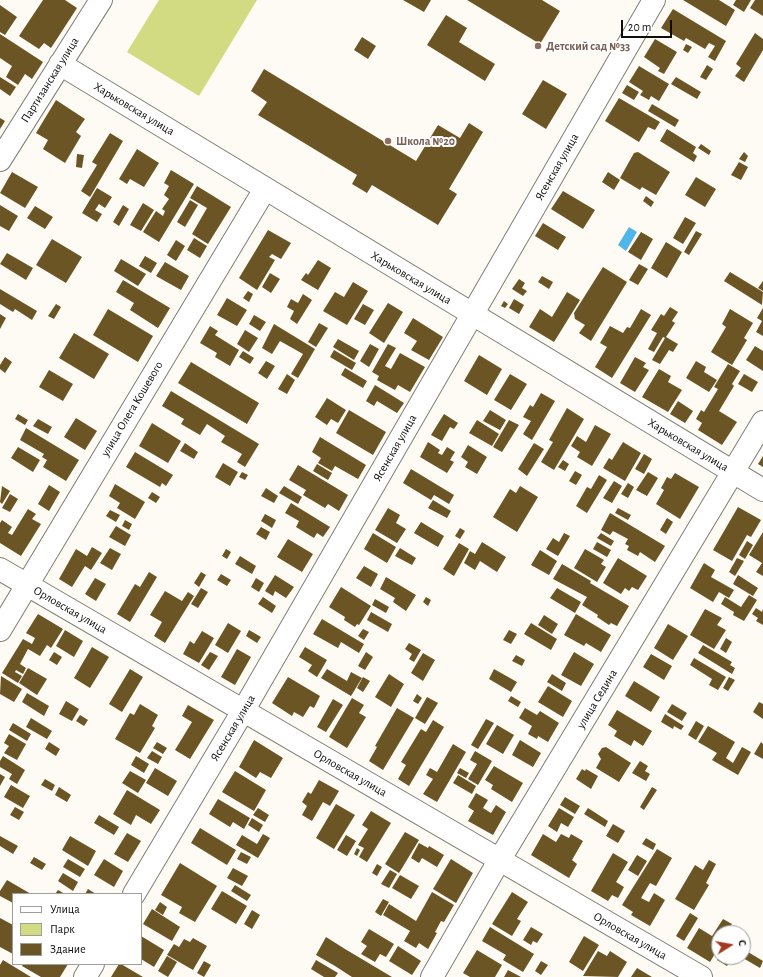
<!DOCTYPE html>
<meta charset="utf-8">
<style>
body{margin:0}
#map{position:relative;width:763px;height:977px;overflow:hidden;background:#fefbf4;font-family:"Alegreya Sans",sans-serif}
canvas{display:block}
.legend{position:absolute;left:12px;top:893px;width:130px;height:72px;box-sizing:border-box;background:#fff;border:1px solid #9f9e9d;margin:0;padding:5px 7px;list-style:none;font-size:12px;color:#0e0d0b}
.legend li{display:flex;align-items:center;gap:8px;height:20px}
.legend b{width:20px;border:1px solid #9f9e9d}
.north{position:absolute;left:711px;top:925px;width:40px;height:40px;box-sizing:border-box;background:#fff;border:1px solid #9f9e9d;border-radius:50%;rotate:79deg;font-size:11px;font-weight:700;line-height:16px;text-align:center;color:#0e0d0b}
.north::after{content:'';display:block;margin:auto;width:14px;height:18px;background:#a23a1e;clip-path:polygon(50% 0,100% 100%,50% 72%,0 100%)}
.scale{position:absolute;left:621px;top:20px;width:51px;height:18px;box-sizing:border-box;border:2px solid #0e0d0b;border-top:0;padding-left:5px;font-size:12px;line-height:14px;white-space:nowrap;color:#0e0d0b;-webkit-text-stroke:3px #fff;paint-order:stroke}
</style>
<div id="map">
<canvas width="763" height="977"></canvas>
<ul class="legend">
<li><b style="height:5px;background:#fff"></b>Улица</li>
<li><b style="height:11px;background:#d3db82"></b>Парк</li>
<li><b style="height:11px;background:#6b5525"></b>Здание</li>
</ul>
<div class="north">С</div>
<div class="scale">20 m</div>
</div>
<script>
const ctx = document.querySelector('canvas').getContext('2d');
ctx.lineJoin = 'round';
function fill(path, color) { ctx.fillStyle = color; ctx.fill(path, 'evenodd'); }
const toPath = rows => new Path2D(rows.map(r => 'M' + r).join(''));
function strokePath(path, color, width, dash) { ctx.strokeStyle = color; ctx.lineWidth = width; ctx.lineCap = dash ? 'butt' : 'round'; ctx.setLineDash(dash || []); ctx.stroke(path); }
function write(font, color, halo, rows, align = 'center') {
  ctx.font = font + ' "Alegreya Sans",sans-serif'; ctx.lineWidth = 4; ctx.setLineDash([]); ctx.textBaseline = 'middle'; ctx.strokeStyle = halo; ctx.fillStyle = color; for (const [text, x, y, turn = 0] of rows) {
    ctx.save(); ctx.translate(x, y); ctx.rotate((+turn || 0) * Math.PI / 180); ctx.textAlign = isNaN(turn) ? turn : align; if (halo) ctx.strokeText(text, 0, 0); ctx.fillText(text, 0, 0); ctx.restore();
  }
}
fill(toPath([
 [159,0,257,0,199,96,127,52]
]), '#d3db82');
fill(toPath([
 [629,227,637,232,626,251,618,245]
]), '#50b5e9');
fill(toPath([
 [43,0,65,0,77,8,51,48,44,43,39,49,19,36],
 [403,0,431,0,424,12],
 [467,0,542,0,560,11,540,44],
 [683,0,719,0,735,10,726,26],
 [736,0,751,0,744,12,733,5],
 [755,0,763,0,763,16,750,8],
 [0,5,17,17,5,35,0,32],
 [673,9,726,41,715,61,708,57,715,46,709,43,705,49,686,38,684,41,661,28],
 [446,15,467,28,459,42,495,64,485,81,427,45],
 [755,33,763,39,763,50,744,82,735,76,741,68,736,64],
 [0,34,43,62,32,79,25,74,18,85,6,77,12,66,0,58],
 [362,37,376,46,368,59,354,50],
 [655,39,677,52,664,74,658,71,660,68,644,57],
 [686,44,692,47,688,53,683,50],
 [707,65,713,69,706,80,700,77],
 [639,66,669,84,659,101,651,96,649,100,640,95,643,91,629,82],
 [264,69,416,161,438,125,460,138,469,123,483,132,449,189,457,194,438,225,372,185,367,193,352,184,357,175,258,115,267,102,251,91],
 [0,77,16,87,10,96,0,89],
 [676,77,701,92,697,99,671,84],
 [543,80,567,94,546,129,522,114],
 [627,85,639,92,634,100,622,93],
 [619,98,660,122,655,130,648,127,639,142,605,121],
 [56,100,85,119,76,132,81,136,65,163,43,149,48,140,36,133],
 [652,104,679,120,675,127,648,111],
 [0,118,5,121,0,129],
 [667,129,696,147,693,153,697,156,694,162,660,141],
 [110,133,123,141,90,197,81,191,97,165,92,162],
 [701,144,711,151,709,155,698,148],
 [137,149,159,163,144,187,130,179,127,184,119,179],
 [638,152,670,172,656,195,642,187,640,190,620,178,634,153],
 [744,152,748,156,745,162,739,159],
 [77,154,84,155,82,168,76,167],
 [739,162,748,167,741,180,731,175],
 [171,170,194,184,159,242,143,232,156,211,163,216,165,211,162,209,169,199,164,195,169,186,164,183],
 [12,172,38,187,25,208,0,193],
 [608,172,620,180,614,190,602,182],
 [696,177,716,189,705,207,685,195],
 [197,186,231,207,208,244,192,234,207,208,190,198],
 [97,188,112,197,105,208,99,204,95,210,102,214,97,222,82,213],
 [563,191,595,210,583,229,551,209],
 [646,196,654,202,651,207,643,201],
 [190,200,198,205,185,227,177,222],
 [143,203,154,210,141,231,130,225],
 [0,205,18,216,9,231,0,226],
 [123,205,129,209,119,226,113,222],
 [35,206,53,217,45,229,27,218],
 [685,217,696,223,683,244,673,238],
 [543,223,566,237,558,250,535,236],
 [268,230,291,243,281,259,272,254,269,257,275,260,257,290,239,278],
 [696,231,702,234,689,255,684,252],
 [641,232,653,239,641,260,628,252],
 [194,238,207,246,200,258,187,250],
 [52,239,82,257,66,283,36,265],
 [176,240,185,246,176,261,167,255],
 [666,242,682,252,667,278,651,268],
 [7,253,33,268,26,280,0,264],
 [145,256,157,263,151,273,139,266],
 [121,259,146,274,138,286,114,271],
 [318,260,331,268,318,290,301,280,306,273,308,275],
 [165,262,189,276,181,290,156,276],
 [639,264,648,269,638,285,629,280],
 [603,267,627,282,591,341,579,333,585,325,575,319,574,313],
 [730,272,763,292,762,305,724,281],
 [270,273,280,279,271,293,262,287],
 [542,276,553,282,549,289,538,282],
 [519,279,525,283,522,288,527,291,523,296,512,289],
 [123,280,170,308,158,328,130,310,134,303,116,292],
 [763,281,763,291,758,288],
 [353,282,368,291,347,325,323,311,335,292,344,297],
 [0,289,37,311,32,320,15,309,13,312,0,304],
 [248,291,253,294,249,302,243,298],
 [567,292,580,300,554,342,529,327,540,309,552,317],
 [303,294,312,300,297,324,290,319,294,311,287,307,291,299,298,303],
 [227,298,247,310,237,326,217,315],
 [514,299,524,305,519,314,509,308],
 [504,301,508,304,505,308,501,306],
 [388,303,403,312,384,343,369,333],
 [56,304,61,307,54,319,48,316],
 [363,304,374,310,365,325,354,319],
 [670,307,678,312,672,321,675,323,666,337,678,344,673,352,669,350,660,364,652,360,665,338,663,337,654,352,648,349,657,333,651,330,661,314,664,316],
 [763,308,763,336,756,332,762,321,757,318],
 [108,309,153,336,138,362,93,335],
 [641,309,651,315,612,378,595,367,607,347,600,343,610,326,623,333,627,327,630,328],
 [730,309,753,323,744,338,747,340,732,365,711,352,726,327,722,324],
 [0,314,6,318,0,329],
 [254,315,266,322,260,331,249,324],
 [413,318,443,337,429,360,411,350,417,341,404,333],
 [319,323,328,328,316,347,308,342],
 [274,324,315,349,298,378,291,374,303,354,280,341,272,354,262,348],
 [210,326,218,331,215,335,239,350,230,366,215,357,217,353,200,343],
 [245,330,258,338,249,352,237,344],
 [74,333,109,354,94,379,59,358],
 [338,339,359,351,354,360,333,347],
 [370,344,379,349,369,367,360,361],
 [388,344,396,348,385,366,391,369,400,353,425,367,410,392,398,385,395,390,377,380,379,376,372,372],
 [755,346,763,351,763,371,746,360],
 [334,350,356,363,352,370,330,357],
 [243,351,254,358,250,364,239,357],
 [479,355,502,369,487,395,464,381],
 [5,357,12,362,5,373,0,369,0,365],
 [635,357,646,363,643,367,649,370,635,392,620,383],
 [266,361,275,366,267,379,258,373],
 [696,361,706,367,704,372,717,380,709,392,686,378],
 [191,362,259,403,247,424,178,383],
 [728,364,740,371,732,384,734,386,719,411,737,422,722,445,698,430,702,423,696,419,701,410,704,412,718,389,714,387],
 [345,368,367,381,363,388,341,375],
 [659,369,671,376,668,382,682,390,668,412,642,397],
 [49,370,73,384,63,401,39,387],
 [287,374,295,380,287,394,278,389],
 [510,374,527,384,511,410,494,400],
 [744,374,758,382,752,392,738,384],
 [375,385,404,403,397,413,377,401,374,406,366,401],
 [171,391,259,444,245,467,237,462,242,454,221,442,225,436,207,424,200,435,181,424,184,419,162,406],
 [541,393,555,401,532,440,523,434,531,421,523,417,530,405,533,407],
 [327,398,346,410,338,423,331,419,327,425,315,417],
 [678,401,693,411,685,423,670,414],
 [567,408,584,419,554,470,541,462,553,442,549,440],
 [349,410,386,432,373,455,336,433],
 [490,410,506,420,500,430,483,421],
 [18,414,28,420,25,425,15,419],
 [444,414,458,423,454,429,450,427,442,441,431,435],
 [76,418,97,431,85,450,64,437],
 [38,419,52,427,48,434,33,426],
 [477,420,499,434,492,446,469,433],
 [509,420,519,425,502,452,493,447],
 [152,423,181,441,168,463,139,446],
 [595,425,611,434,592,466,577,457,580,452,571,446,577,436,586,442],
 [26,428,79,460,66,481,43,467,47,460,42,457,44,454,20,440],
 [320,437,366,465,358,479,335,466,332,471,318,463,321,458,312,452],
 [428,442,440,450,438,453,442,455,447,447,455,452,450,460,454,462,447,473,420,457],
 [623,442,641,453,625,481,603,468,609,458,612,460],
 [185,443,198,452,194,459,180,451],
 [534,443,544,449,527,476,518,469],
 [468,445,487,457,477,474,465,467,468,462,461,457],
 [18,447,40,460,33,472,11,458],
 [135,452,173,475,166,486,162,483,160,487,126,467],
 [644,454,652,459,644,474,635,469],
 [763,456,763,467,758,464],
 [563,460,569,464,565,471,558,467],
 [223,463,238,472,230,486,215,477],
 [317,464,332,473,328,480,313,471],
 [298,465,348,495,339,511,328,504,325,508,303,495,306,490,289,480],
 [411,469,454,495,449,504,434,495,431,500,403,483],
 [575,471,582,475,576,485,569,481],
 [242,472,248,475,245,480,239,477],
 [648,472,658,478,647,496,636,490],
 [675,473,699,487,680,519,656,504,664,490,661,488,667,477,671,479],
 [599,475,607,480,587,513,576,506,587,487,591,489],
 [614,481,622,486,612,503,603,498],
 [628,483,634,487,628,498,621,494],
 [115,484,145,502,135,519,117,508,120,503,109,496],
 [49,485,60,492,49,511,38,504],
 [2,486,10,491,2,504,0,502],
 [284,486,302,497,298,504,279,493],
 [520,486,538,497,517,532,493,517,510,489,516,493],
 [266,488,278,496,274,503,261,496],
 [152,492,160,497,156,503,148,498],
 [10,494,18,499,10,512,2,508],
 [433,500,451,511,447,518,428,508],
 [291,503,330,527,323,537,317,533,314,538,296,527,299,521,285,513],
 [738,507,761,520,751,537,747,535,732,561,713,550],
 [388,508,400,515,396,523,406,529,397,543,375,530],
 [618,508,631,515,628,520,615,513],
 [28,509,36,514,32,519,41,524,21,556,0,543,0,523,2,520,12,527,8,533,12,535],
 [110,510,120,515,116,522,106,516],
 [610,513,665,546,655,562,640,552,638,556,627,550,629,546,625,544,628,539,613,531,610,535,601,530],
 [265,514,276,520,272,528,261,521],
 [667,518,673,522,666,534,660,530],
 [125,520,132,524,129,530,122,526],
 [421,522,444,536,438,547,414,533],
 [116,526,131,535,125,546,109,537],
 [261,527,270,532,266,540,256,534],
 [460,528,465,531,460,539,455,536],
 [763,532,763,576,756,572,762,563,749,555],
 [373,533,396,547,387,563,364,549],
 [564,533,570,536,558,556,546,549,553,538,559,542],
 [601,533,614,541,611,546,597,538],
 [288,539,313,554,302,572,277,557],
 [747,541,753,545,745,559,739,555],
 [482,542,506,557,497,572,480,561,475,570,464,563,470,551,475,554],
 [597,542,611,550,607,557,593,549],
 [459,543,469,549,454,576,443,569],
 [92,547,102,553,91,570,85,566,72,587,59,579,76,549,87,556],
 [110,548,121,554,112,570,100,563],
 [400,548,416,558,412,565,395,556],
 [226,549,231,552,227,559,222,556],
 [585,549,604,560,601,564,606,567,597,582,574,568],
 [540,550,557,561,549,575,531,565],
 [240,556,256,566,252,574,235,564],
 [618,558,647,576,638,590,632,587,629,591,625,588,621,594,603,583],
 [737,558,744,561,735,576,729,572],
 [704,563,715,570,711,577,734,590,729,598,719,592,713,602,690,588],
 [562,564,591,581,590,583,629,606,617,626,611,623,609,625,597,617,598,615,582,605,587,597,553,579],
 [364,566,378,574,371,587,356,578],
 [149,572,157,577,130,622,117,614,135,584,140,587],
 [201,572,206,575,199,587,194,583],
 [221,574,231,580,227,586,217,580],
 [275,575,294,587,286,598,275,591,273,596,265,591],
 [738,575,758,588,753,596,733,584],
 [386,577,416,595,406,611,393,602,395,598,380,589],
 [95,578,106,584,96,601,85,594],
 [256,578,264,583,259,592,251,587],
 [341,587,371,606,359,625,357,624,355,627,344,620,345,617,329,607],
 [201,588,208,592,198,608,191,604],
 [557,588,581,602,575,613,550,598],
 [165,591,182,601,188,592,194,596,165,643,154,636,162,622,150,615],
 [749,595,757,600,744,621,733,615,734,612,721,604,725,597,741,607],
 [263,597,276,606,272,613,258,604],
 [426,597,431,600,428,606,423,602],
 [375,599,389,607,386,613,372,605],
 [756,608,762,612,763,609,763,625,756,621,758,618,752,614],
 [705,609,722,618,717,625,726,630,714,649,690,635],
 [371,612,392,624,388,632,367,620],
 [38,614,63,629,51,648,47,645,40,656,28,649,20,664,26,668,23,674,16,670,15,672,22,676,18,683,2,673,23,639,32,644,35,638,26,633],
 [576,614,611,635,601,652,586,643,584,646,564,635],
 [544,615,558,624,552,634,538,625],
 [322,619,364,644,359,653,341,642,338,648,313,634],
 [228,623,241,631,228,653,215,645],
 [531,623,557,639,551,650,524,634],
 [668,624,688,636,673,660,654,648],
 [363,629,369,632,364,640,358,636],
 [65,630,83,641,74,657,56,646],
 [249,630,261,637,257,643,246,636],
 [509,630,517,634,511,644,503,640],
 [202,631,214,638,199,663,183,654,190,641,194,644],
 [726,638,732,642,726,653,720,649],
 [409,643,421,650,414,662,409,659,412,654,405,649],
 [703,645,732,662,730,665,735,668,732,674,698,653],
 [92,647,109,657,90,688,74,678],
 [305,647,327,660,317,677,308,671,312,665,299,657],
 [237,649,251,657,235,685,221,677],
 [54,652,62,657,57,665,49,660],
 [210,652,218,656,209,670,201,665],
 [366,652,373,657,365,670,358,666],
 [574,652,594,664,581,686,561,675],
 [423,653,435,660,423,681,411,673],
 [651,654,672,666,664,680,643,667],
 [516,655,525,660,522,666,512,661],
 [694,658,726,677,718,690,709,685,712,679,690,665],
 [28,668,47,679,37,695,19,683],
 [130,669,143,677,122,712,109,704],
 [327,669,347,681,351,672,362,678,351,696,321,678],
 [494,669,517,682,511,692,489,679],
 [389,674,404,684,391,707,375,697],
 [552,674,566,683,562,691,547,682],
 [1,676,22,689,14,702,0,694],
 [288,677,320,696,314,708,310,706,303,717,294,712,292,716,272,703],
 [363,677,370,681,363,692,357,688],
 [729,677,735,680,728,691,723,688],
 [634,681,660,697,651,712,625,696],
 [548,686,572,701,563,717,538,702],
 [27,693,49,706,44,716,22,702],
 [417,694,422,698,418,704,413,701],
 [511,696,521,702,518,707,508,701],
 [427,697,438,703,425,724,415,718],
 [352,698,364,705,359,713,366,717,347,748,329,737],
 [333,699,343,705,326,732,317,727],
 [66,701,79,709,72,721,59,714],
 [759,702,763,704,763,719,753,712],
 [140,704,158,715,152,726,155,728,140,753,115,739,130,713,134,715],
 [672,704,687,713,682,721,667,712],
 [188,705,214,720,190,759,175,750,192,722,182,716],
 [397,708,414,718,383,770,369,761,377,747,375,746],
 [525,708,537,715,540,711,559,723,548,742,538,736,537,739,528,734,532,726,519,718],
 [617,710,652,731,643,746,634,740,631,746,614,736,617,731,608,725],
 [665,714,684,726,681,730,674,726,673,729,661,722],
 [80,715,88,720,84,726,76,721],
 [31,718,52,731,47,739,26,727],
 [486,719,494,723,478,749,471,745],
 [433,720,444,727,409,786,398,779,406,765,401,762,421,729,426,732],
 [696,721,704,726,696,740,688,735],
 [13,723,31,734,27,741,9,730],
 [497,725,514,735,503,754,486,744],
 [708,726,735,742,726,758,733,763,742,747,751,752,738,775,712,760,717,753,698,742],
 [9,734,26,744,17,760,4,753,9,746,4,743],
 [254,740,283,758,271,778,260,772,256,778,239,767],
 [520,740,541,753,533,767,512,755],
 [49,742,60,749,56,756,45,749],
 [157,742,167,748,163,754,153,748],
 [761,742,763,744,763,759,754,754],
 [453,744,466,752,437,802,423,794,433,779,426,775,430,768,437,772],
 [606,747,631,763,619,782,596,768,601,759,598,754,602,748],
 [152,751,162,757,158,764,147,758],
 [475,751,492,761,478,785,468,779,477,764,470,760],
 [3,756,25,770,17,784,9,779,12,774,0,767,0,761],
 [136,756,149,764,144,773,131,765],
 [640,761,648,766,645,771,650,774,646,781,632,773],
 [494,766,523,783,512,802,491,789,493,785,485,780],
 [155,768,177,781,168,796,146,783],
 [460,768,469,773,466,778,457,773],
 [582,769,585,771,586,769,598,776,591,789,576,779],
 [130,771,146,780,138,793,122,783],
 [235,771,266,790,254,811,222,792],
 [0,774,5,777,0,786],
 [458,775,476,786,472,794,453,783],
 [45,779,55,785,52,791,41,785],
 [319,780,339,791,330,806,323,802,312,821,302,815,307,806,302,802,308,792,311,794],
 [11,785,30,796,23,808,4,797],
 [59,787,71,795,67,802,55,795],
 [652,787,657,790,644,810,640,807],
 [127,790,160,810,151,824,136,815,131,825,113,814],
 [476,793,488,800,483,808,491,813,496,805,506,812,493,835,468,821,474,811,468,807],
 [565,797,580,806,575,814,560,805],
 [218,799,250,818,244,829,233,822,230,827,209,814],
 [336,804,355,815,334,849,316,838],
 [15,807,24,812,19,820,10,815],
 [258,808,269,815,265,822,253,815],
 [559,808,574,817,568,827,561,823,557,832,548,826],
 [588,808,608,821,605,827,584,814],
 [371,811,391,823,367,862,359,857,364,848,358,845,368,829,362,825],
 [99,815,119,827,114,835,94,823],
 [252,818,263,825,259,832,248,825],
 [613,824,625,831,618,843,606,836],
 [200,828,236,850,227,865,191,843],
 [405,832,419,840,399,873,385,864],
 [127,833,141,841,128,862,114,854],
 [263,834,270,838,258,858,236,845,242,835,257,844],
 [543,834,556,842,561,834,569,838,571,834,583,841,572,860,577,864,569,878,531,855],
 [346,835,356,841,347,856,337,850],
 [0,836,18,846,13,854,0,846],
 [70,836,96,851,88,866,62,850],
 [646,838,656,844,653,850,642,844],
 [419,843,428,848,429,846,444,855,437,867,422,858,419,863,411,858],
 [357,848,360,850,357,856,354,854],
 [657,849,672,858,656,886,650,883,641,898,649,902,654,893,665,900,650,926,631,915,633,912,622,905],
 [241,852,251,857,247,864,237,859],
 [613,853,628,862,616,882,624,887,618,898,612,895,608,901,591,891],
 [637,855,647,861,638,876,628,870],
 [34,857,46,864,42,870,30,863],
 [68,859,85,869,80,877,63,867],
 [104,859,123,871,114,887,94,875],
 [451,859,473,873,456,903,433,889],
 [709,860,716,864,706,883,709,885,694,910,675,899,695,865,703,870],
 [180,863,217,886,195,922,179,913,182,907,161,895],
 [377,864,382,867,377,876,372,873],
 [233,868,248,876,242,886,227,878],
 [390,870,397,874,389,888,381,884],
 [63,873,78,882,73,891,58,881],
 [400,875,419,886,411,899,392,888],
 [7,880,31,894,13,894,13,903,0,896,0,891],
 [235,885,251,895,247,901,231,891],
 [88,889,96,894,85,894],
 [58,890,65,894,55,894],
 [222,891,247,906,236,924,211,909],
 [432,892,454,905,444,922,441,921,435,932,437,933,428,949,419,943,416,948,404,941,410,931,383,915,389,904,416,921],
 [512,892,528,902,517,919,521,921,512,936,492,924],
 [383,899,389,902,381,916,375,912],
 [160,902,167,907,163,915,155,910],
 [152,909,180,927,172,941,143,924],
 [252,910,260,915,252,929,244,924],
 [690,913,698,918,684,941,676,936],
 [0,918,13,925,13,954,0,947],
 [723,919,732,924,727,933,719,933,719,947,710,962,687,948,699,928,712,936],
 [490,927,534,954,523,972,503,960,506,955,482,941],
 [531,927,543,934,537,943,533,941,531,945,523,940],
 [369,929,394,944,386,957,380,954,375,962,361,954,367,946,361,942],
 [141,936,164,950,154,967,141,959,142,956],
 [584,936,599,945,583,971,569,962],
 [326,937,345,949,392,977,352,977,335,966,316,955],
 [193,938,207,946,193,970,167,955,174,944,179,947,184,939,190,942],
 [398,946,421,961,412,975,389,961],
 [743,949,763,961,760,968,743,958],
 [477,950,502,965,495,977,470,977,463,973],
 [598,951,607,956,610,951,627,962,618,977,583,976],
 [167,956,177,962,168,977,158,971],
 [719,957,732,957,727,966,717,960],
 [3,960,31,977,0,977,0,965],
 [316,960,338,973,335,977,324,977,311,969],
 [204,961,211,965,204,977,197,973],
 [541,961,548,965,541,975,535,971],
 [23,964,68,964,60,977,41,977,22,966],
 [119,964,121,964,143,977,111,977],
 [637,968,652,977,631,977],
 [508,970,521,977,504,977]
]), '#6b5525');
const minor = toPath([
 [60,64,763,490],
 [0,160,101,0],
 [0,569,701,977],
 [0,630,265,189],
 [134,894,243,711,654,0],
 [85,977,93,964],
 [432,977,500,859,763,422]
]);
strokePath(minor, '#817e78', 24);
strokePath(minor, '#fff', 22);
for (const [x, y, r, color] of [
 [538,46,4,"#8d6e63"],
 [388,141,4,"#8d6e63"]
]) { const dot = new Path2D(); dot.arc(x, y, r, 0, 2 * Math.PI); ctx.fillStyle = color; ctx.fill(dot); strokePath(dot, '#fff', 1.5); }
write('bold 12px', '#785e54', '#fff', [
 ["Детский сад №33",546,46],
 ["Школа №20",396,141]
], 'left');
write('12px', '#0e0d0b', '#fff', [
 ["Партизанская улица",50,80,-58],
 ["Харьковская улица",134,109,31],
 ["Ясенская улица",557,167,-60],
 ["Харьковская улица",411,278,31],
 ["улица Олега Кошевого",132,409,-59],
 ["Харьковская улица",688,445,31],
 ["Ясенская улица",395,448,-60],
 ["Орловская улица",70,610,30],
 ["улица Седина",597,699,-59],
 ["Ясенская улица",233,728,-59],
 ["Орловская улица",350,773,30],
 ["Орловская улица",630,936,30]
]);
</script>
